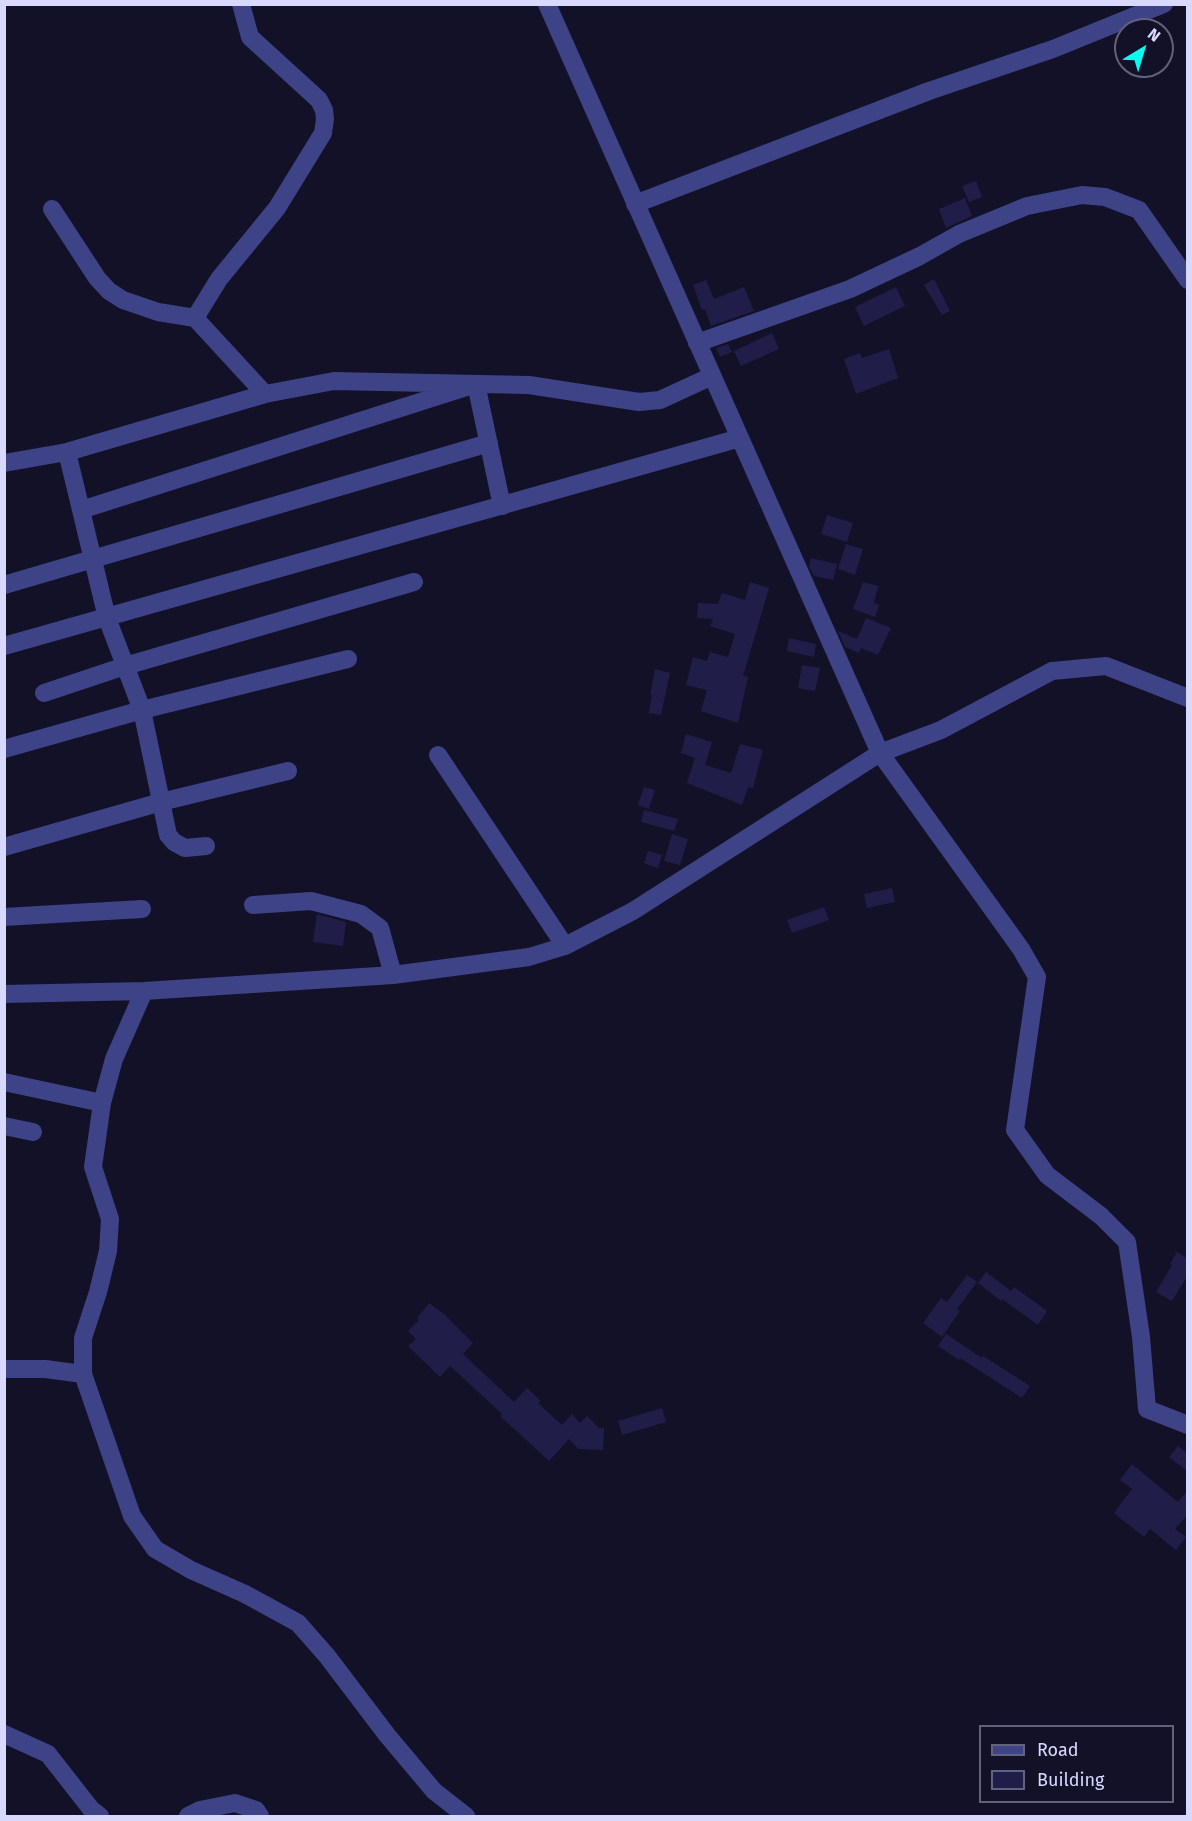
<!DOCTYPE html>
<style>
body{margin:0}
#map{position:relative;width:1192px;height:1821px;overflow:hidden;background:#121128;font-family:"Fira Sans",sans-serif}
canvas{display:block}
.frame{position:absolute;inset:0;border:6px solid #d9d9fe;pointer-events:none}
.legend{position:absolute;left:979px;top:1725px;width:195px;height:78px;box-sizing:border-box;background:#121128;border:2px solid #62617e;margin:0;padding:8px 10px;list-style:none;font-size:18px;color:#d9d9fe}
.legend li{display:flex;align-items:center;gap:12px;height:30px}
.legend b{width:30px;border:2px solid #62617e}
.north{position:absolute;left:1114px;top:18px;width:60px;height:60px;box-sizing:border-box;background:#121128;border:2px solid #62617e;border-radius:50%;rotate:38deg;font-size:16px;font-weight:700;line-height:24px;text-align:center;color:#d9d9fe}
.north::after{content:'';display:block;margin:auto;width:21px;height:27px;background:#0af9f3;clip-path:polygon(50% 0,100% 100%,50% 72%,0 100%)}
</style>
<div id="map">
<canvas width="1192" height="1821"></canvas>
<div class="frame"></div>
<ul class="legend">
<li><b style="height:8px;background:#3d4386"></b>Road</li>
<li><b style="height:16px;background:#211d49"></b>Building</li>
</ul>
<div class="north">N</div>
</div>
<script>
const ctx = document.querySelector('canvas').getContext('2d');
ctx.lineJoin = 'round';
function fill(path, color) { ctx.fillStyle = color; ctx.fill(path, 'evenodd'); }
const toPath = rows => new Path2D(rows.map(r => 'M' + r).join(''));
function strokePath(path, color, width, dash) { ctx.strokeStyle = color; ctx.lineWidth = width; ctx.lineCap = dash ? 'butt' : 'round'; ctx.setLineDash(dash || []); ctx.stroke(path); }
fill(toPath([
 [976,181,982,197,969,202,962,186],
 [965,198,972,216,946,228,939,209],
 [934,279,950,311,942,315,924,285],
 [706,280,714,299,744,287,754,311,711,326,705,309,702,310,693,285],
 [896,287,905,306,864,326,855,307],
 [772,333,779,349,741,366,734,351],
 [728,344,732,352,720,357,716,348],
 [889,349,898,378,856,394,844,359,860,353,862,358],
 [827,515,853,523,847,542,821,534],
 [846,544,863,549,855,575,838,569],
 [811,558,837,564,833,580,814,576,809,567],
 [750,582,769,588,743,676,748,677,738,723,701,711,707,690,686,685,693,657,707,661,710,652,728,657,735,634,710,626,713,619,697,618,698,603,718,604,722,593,745,600],
 [863,582,878,586,874,603,879,605,875,617,853,609],
 [866,618,891,628,878,655,861,648,859,653,845,647,838,631,857,639],
 [789,638,816,644,814,657,787,651],
 [802,665,820,668,815,691,798,688],
 [655,669,670,673,661,715,649,713,652,695,650,695],
 [686,734,712,742,705,765,731,773,740,744,763,750,753,788,748,787,742,805,687,783,695,758,681,753],
 [644,787,655,790,649,809,638,805],
 [644,810,678,819,674,831,641,822],
 [672,834,688,839,680,865,664,861],
 [648,851,662,855,658,868,644,863],
 [892,888,895,902,867,908,864,894],
 [824,907,829,920,792,933,787,920],
 [317,914,346,922,343,946,313,942],
 [1177,1252,1188,1259,1188,1275,1172,1301,1156,1292,1172,1265,1170,1264],
 [986,1272,1011,1291,1014,1287,1047,1311,1038,1325,1002,1299,1001,1301,978,1283],
 [967,1275,977,1282,957,1309,960,1311,942,1337,923,1323,941,1298,947,1302],
 [429,1303,444,1314,473,1343,463,1354,514,1402,527,1388,541,1401,538,1403,562,1425,572,1414,580,1423,587,1416,599,1428,604,1428,603,1450,578,1449,569,1439,549,1461,500,1416,502,1414,450,1366,440,1377,408,1346,416,1339,408,1331,419,1320,417,1318],
 [946,1334,982,1358,983,1356,1030,1386,1022,1398,960,1358,959,1360,938,1346],
 [662,1408,666,1422,622,1435,618,1421],
 [1178,1446,1188,1454,1188,1472,1169,1457],
 [1132,1464,1178,1502,1188,1490,1188,1514,1175,1529,1186,1537,1176,1550,1150,1529,1144,1537,1114,1513,1132,1489,1120,1480]
]), '#211d49');
strokePath(toPath([
 [547,4,880,753,1021,949,1037,977,1015,1130,1047,1175,1101,1216,1127,1242,1141,1337,1147,1409,1188,1425],
 [635,204,929,91,1053,49,1164,4],
 [52,209,97,278,109,291,123,300,158,312,195,318,265,394],
 [195,318,219,279,277,208,323,133,325,119,324,110,319,100,250,37,241,4],
 [697,343,850,289,920,256,959,234,1027,206,1082,195,1105,197,1139,210,1188,280],
 [67,452,107,618,142,710,168,835,174,842,185,848,206,846],
 [4,463,67,452,265,394,334,381,529,385,639,402,660,400,712,376],
 [81,510,476,384,502,506],
 [4,585,489,443],
 [4,646,740,438],
 [44,693,125,666,414,582],
 [4,749,142,710,348,659],
 [438,755,565,946],
 [4,847,161,802,288,771],
 [253,905,311,901,361,914,380,928,393,975],
 [4,917,142,909],
 [144,991,114,1059,102,1103,93,1167,110,1219,108,1251,98,1292,83,1338,83,1374,132,1516,155,1549,191,1570,245,1594,298,1623,327,1656,387,1735,434,1791,466,1816],
 [4,994,144,991,393,975,529,957,565,946,633,911,880,753,941,730,1052,671,1106,666,1188,698],
 [4,1082,102,1103],
 [4,1126,33,1132],
 [4,1369,45,1369,83,1374],
 [4,1734,48,1754,91,1809,100,1816],
 [188,1816,200,1810,235,1803,256,1810,260,1816]
]), '#3d4386', 18);
</script>
